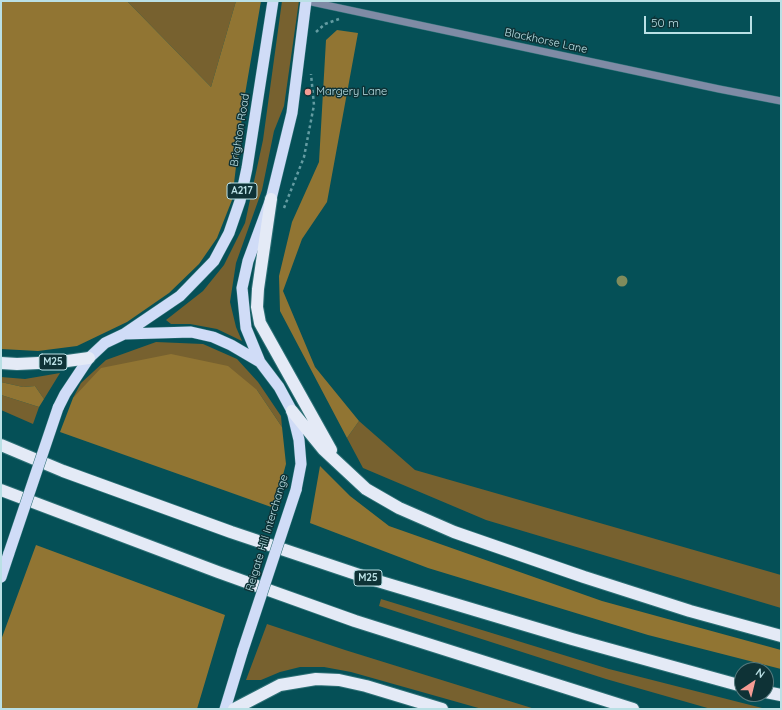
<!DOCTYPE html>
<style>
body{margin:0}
#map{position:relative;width:782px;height:710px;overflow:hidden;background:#055057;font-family:Quicksand,sans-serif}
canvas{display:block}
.frame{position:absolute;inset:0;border:2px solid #bae0e5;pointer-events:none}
.north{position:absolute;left:734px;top:662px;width:40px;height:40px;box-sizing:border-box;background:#0e3236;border:1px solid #53787c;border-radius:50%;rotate:35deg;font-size:11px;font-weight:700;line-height:16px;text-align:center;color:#bae0e5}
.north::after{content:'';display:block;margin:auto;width:14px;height:18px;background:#f59c94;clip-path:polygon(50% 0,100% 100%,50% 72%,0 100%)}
.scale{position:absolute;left:644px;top:16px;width:108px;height:18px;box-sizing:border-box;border:2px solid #bae0e5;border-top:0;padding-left:5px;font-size:12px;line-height:14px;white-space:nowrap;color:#bae0e5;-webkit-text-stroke:3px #0e3236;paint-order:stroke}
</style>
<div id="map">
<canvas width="782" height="710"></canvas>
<div class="frame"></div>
<div class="north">N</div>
<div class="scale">50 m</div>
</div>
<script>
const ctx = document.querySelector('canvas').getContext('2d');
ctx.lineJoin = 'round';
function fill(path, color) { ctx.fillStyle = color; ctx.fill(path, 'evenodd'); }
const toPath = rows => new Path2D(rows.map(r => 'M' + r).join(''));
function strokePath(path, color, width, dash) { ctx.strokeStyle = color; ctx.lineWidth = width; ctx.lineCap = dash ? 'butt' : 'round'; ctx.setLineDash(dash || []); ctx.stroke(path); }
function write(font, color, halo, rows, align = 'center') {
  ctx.font = font + ' Quicksand,sans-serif'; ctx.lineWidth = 3; ctx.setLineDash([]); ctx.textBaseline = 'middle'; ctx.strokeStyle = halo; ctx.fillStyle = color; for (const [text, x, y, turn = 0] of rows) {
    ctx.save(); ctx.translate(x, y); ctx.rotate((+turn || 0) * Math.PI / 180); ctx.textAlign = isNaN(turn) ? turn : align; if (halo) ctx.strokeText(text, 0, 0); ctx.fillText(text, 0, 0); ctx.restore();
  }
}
fill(toPath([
 [127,1,236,1,211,87],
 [282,1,299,1,284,106,274,131,262,190,236,263,230,302,236,327,242,341,217,329,190,324,171,324,166,320,203,291,224,265,245,223,263,140],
 [156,342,203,344,237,359,258,382,281,416,282,427,257,390,73,398,81,383,106,360],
 [60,373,44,399,35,386,23,387,1,382,1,377,25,379],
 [1,395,39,407,33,424,1,410],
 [359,421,415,470,781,575,781,608,486,520,363,468,347,438],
 [381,599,609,669,766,709,711,709,606,679,379,606],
 [267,624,345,650,535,709,482,709,351,672,324,667,300,667,280,672,261,680,246,680]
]), '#77612f');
fill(toPath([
 [1,1,127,1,211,87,236,1,261,1,244,100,232,200,217,238,199,264,169,293,127,322,77,346,38,351,1,349],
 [337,30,358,33,327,202,302,239,283,291,315,367,359,421,347,438,280,311,279,276,292,222,319,162,326,40],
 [171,354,228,366,257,390,282,427,286,464,274,508,60,432,73,398,101,368],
 [1,382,23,387,35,386,44,399,39,407,1,395],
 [320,466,350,496,389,526,602,601,781,650,781,669,648,635,428,568,310,523],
 [36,545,225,615,197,709,1,709,1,640]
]), '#917533');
const tertiary = toPath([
 [307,1,719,89,781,101]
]);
const trunk = toPath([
 [124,334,180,296,214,261,229,233,240,201,247,168,273,1],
 [260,362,246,328,242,288,248,261,271,199,292,113,306,1],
 [58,408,65,394,89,358,105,343,124,334,191,332,213,337,231,345,260,362,279,387,292,411,299,440,301,464,296,490],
 [1,577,9,553],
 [225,709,243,650]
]);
const motorway = toPath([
 [271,199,258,289,257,307,260,323,331,450],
 [1,363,17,364,60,362,89,358],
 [292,411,323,449,366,489,399,508,454,532,584,577,690,611,781,636],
 [1,445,63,471,231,532,371,579,572,639,742,686],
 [1,490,218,572,355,621,633,709],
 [766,692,781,695],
 [234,709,280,685,316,679,339,680,366,686,442,709]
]);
strokePath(tertiary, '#2d7076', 8);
strokePath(trunk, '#2d7076', 12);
strokePath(motorway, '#2d7076', 14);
strokePath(toPath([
 [316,32,325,24,339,19],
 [284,208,304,157,314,105,311,74]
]), '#649ca2', 2.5, [3, 3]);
strokePath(tertiary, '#7f8ba5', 7);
strokePath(trunk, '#d0dcf7', 11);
strokePath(motorway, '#e4eaf6', 12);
const trunkBridge = toPath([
 [9,553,58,408],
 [243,650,296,490]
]);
strokePath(trunkBridge, '#2d7076', 12, []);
strokePath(trunkBridge, '#d0dcf7', 11);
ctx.fillStyle = '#808b5c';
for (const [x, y] of [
 [622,281]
]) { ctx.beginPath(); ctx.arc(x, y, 5.5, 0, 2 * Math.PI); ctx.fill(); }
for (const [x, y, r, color] of [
 [308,92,4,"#f59c94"]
]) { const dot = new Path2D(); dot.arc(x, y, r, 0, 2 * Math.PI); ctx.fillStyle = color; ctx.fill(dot); strokePath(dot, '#0e3236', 1.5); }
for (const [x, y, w] of [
 [242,191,30],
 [53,362,28],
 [368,578,28]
]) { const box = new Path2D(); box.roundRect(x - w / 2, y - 8, w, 16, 3); ctx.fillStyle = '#0e3236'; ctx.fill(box); strokePath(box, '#bae0e5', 1); }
write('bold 10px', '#bae0e5', null, [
 ["A217",242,191],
 ["M25",53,362],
 ["M25",368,578]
]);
write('11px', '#bae0e5', '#0e3236', [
 ["Blackhorse Lane",546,41,12],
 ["Brighton Road",240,130,-81],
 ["Reigate Hill Interchange",267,533,-73]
]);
write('11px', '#bae0e5', '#0e3236', [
 ["Margery Lane",316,92]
], 'left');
</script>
